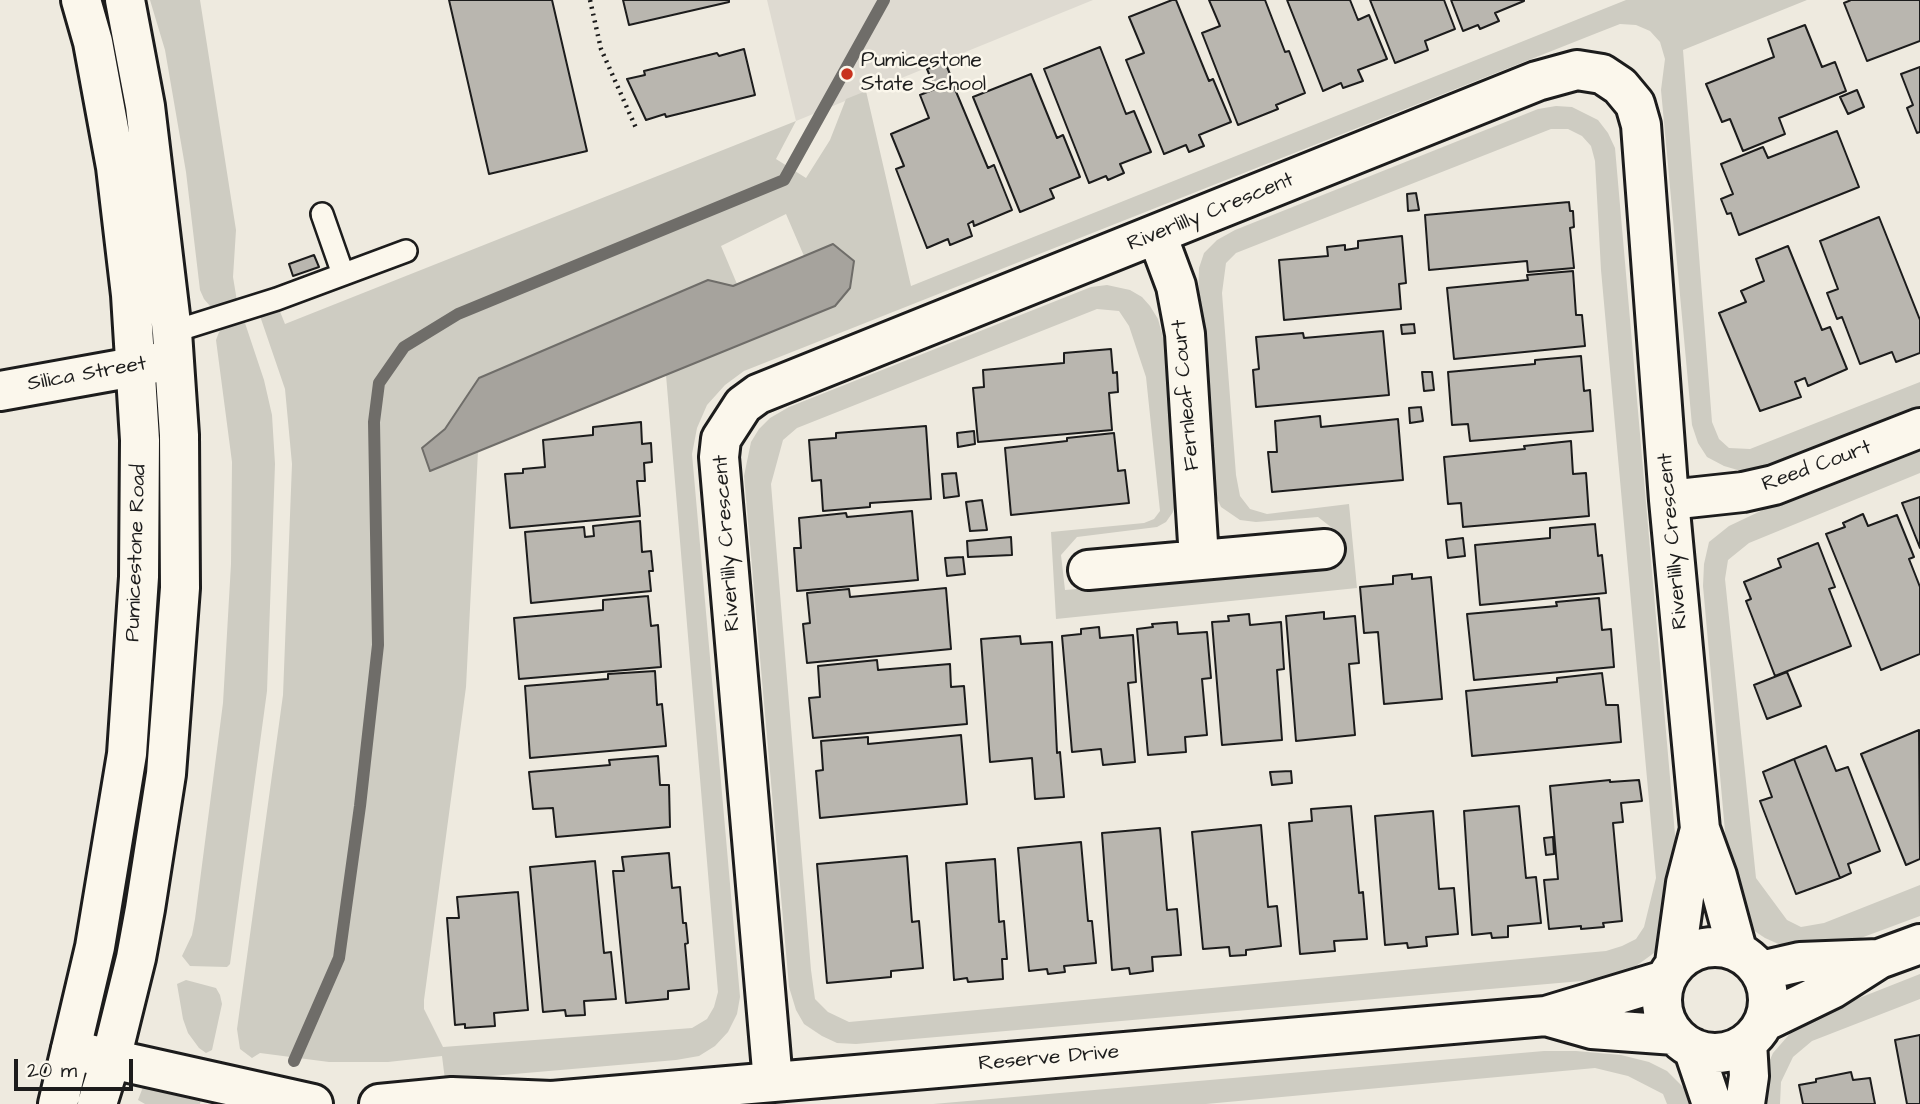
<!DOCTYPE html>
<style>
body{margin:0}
#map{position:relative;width:1920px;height:1104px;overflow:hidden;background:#eeeadf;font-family:"Architects Daughter",sans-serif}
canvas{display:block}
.scale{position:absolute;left:14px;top:1059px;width:119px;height:32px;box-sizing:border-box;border:4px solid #1c1c1c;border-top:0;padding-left:9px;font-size:21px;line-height:24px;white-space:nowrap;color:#1c1c1c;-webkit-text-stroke:5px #fbf7ec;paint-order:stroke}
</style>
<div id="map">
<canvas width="1920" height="1104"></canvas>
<div class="scale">20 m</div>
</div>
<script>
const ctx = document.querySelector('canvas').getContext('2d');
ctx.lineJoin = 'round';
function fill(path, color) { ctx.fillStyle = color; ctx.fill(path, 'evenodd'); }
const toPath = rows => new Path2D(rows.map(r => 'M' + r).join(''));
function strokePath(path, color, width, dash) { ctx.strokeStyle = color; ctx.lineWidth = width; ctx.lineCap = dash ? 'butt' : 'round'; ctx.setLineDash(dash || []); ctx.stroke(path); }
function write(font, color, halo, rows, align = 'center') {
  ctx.font = font + ' "Architects Daughter",sans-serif'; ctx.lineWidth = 5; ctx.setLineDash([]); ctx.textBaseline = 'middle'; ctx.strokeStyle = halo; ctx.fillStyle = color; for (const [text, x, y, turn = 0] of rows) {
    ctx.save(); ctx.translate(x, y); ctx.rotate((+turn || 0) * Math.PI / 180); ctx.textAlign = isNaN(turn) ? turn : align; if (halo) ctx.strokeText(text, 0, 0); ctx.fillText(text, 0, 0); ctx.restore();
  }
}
fill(toPath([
 [767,0,1093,0,796,121]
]), '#dedad1');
fill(toPath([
 [150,0,200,0,236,230,233,277,237,301,217,307,210,306,204,299,200,290,186,172,165,50],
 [1626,0,1807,0,1683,50,1712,422,1719,439,1729,448,1750,449,1920,382,1920,406,1760,470,1741,471,1724,466,1707,457,1698,443,1692,425,1661,90,1665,59,1660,42,1650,31,1636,25,1620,24,1597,33,744,371,725,385,707,405,697,428,692,454,740,997,737,1014,728,1032,715,1046,699,1056,676,1060,445,1080,442,1056,388,1062,329,1062,260,1053,252,1058,240,1049,237,1029,283,695,292,464,285,389,260,316,279,309,285,324,796,121,776,159,806,178,830,140,846,99,866,91,911,286],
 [786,214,804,256,833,244,854,261,850,288,835,306,666,375,718,992,714,1007,707,1019,692,1028,443,1047,424,1009,424,1000,466,687,478,451,430,471,422,448,445,429,479,378,737,284,721,246],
 [1556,106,1572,107,1598,120,1608,133,1615,148,1676,846,1665,937,1654,953,1636,966,1620,975,1605,979,856,1044,837,1043,822,1036,804,1024,796,1010,789,987,744,476,751,442,759,429,770,418,789,407,1091,287,1107,285,1130,290,1142,297,1150,306,1158,319,1164,341,1176,501,1173,512,1166,522,1157,527,1077,537,1061,555,1065,590,1338,566,1336,531,1318,517,1256,522,1240,520,1221,507,1216,496,1198,303,1199,268,1204,253,1217,240,1235,230,1538,109],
 [1551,129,1568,129,1582,136,1591,146,1595,161,1601,270,1656,878,1644,927,1636,939,1622,946,1606,951,849,1022,828,1012,815,999,811,970,771,484,783,440,797,428,1097,309,1119,311,1129,326,1146,377,1160,511,1154,519,1144,523,1051,532,1056,619,1357,588,1349,504,1267,514,1250,509,1240,496,1236,475,1222,293,1226,263,1236,253],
 [245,323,264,380,272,415,275,464,267,691,230,964,227,967,190,966,182,956,192,935,195,919,223,703,231,564,232,462,216,340,219,332,226,326],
 [1920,448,1920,473,1749,543,1728,560,1725,579,1756,878,1787,920,1801,927,1824,923,1920,885,1920,916,1850,942,1809,949,1783,946,1765,938,1750,928,1730,887,1703,586,1704,564,1709,542,1729,526,1767,508],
 [1920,974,1920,999,1812,1041,1793,1057,1781,1082,1780,1104,1758,1104,1762,1078,1773,1053,1794,1029,1839,1006],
 [186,980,216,988,220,995,222,1004,212,1050,206,1053,199,1048,188,1033,183,1019,177,984],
 [1544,1051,1576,1051,1621,1055,1649,1062,1667,1071,1685,1089,1695,1104,1667,1104,1663,1094,1628,1076,1595,1068,1206,1104,933,1104],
 [143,1087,201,1099,200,1104,145,1104,138,1100]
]), '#ceccc2');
const water = toPath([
 [833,244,854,261,850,288,835,306,430,471,422,448,445,429,479,378,708,280,733,286,833,244]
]);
fill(water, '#a6a39d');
strokePath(water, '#6f6d69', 2);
strokePath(toPath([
 [294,1061,339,958,360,806,378,645,374,422,379,383,404,347,458,314,784,180,884,0]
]), '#6f6d69', 12);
const building = toPath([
 [449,0,552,0,587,151,489,174,449,0],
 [623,0,729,0,729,2,629,25,623,0],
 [1172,0,1176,0,1209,81,1213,79,1231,122,1199,135,1204,146,1189,152,1186,145,1164,154,1126,60,1144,53,1129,17,1172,0],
 [1209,0,1265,0,1285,52,1289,51,1305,93,1276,105,1278,109,1238,125,1202,33,1220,26,1209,0],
 [1287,0,1350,0,1358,20,1369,15,1387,59,1358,70,1363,81,1343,88,1341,83,1323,91,1287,0],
 [1370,0,1444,0,1455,29,1425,41,1428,50,1395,63,1370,0],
 [1451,0,1524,0,1524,1,1495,13,1499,21,1480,29,1478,25,1463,31,1451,0],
 [1851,0,1920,0,1920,41,1867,61,1844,3,1851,0],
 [1805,25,1822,67,1835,62,1846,91,1779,118,1785,134,1743,151,1730,119,1722,122,1706,84,1774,57,1768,39,1805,25],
 [1100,47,1126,114,1134,111,1151,152,1120,164,1124,173,1108,180,1106,176,1089,183,1044,69,1100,47],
 [744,49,755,95,666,117,665,114,646,120,627,79,645,75,644,71,717,53,719,56,744,49],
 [945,62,952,79,934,86,927,69,945,62],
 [1920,67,1920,132,1917,133,1907,108,1913,105,1901,74,1920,67],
 [1031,74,1057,138,1063,135,1080,177,1050,189,1054,198,1020,212,973,97,1031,74],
 [952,82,988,168,994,165,1012,210,974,226,973,221,968,224,972,236,950,245,948,239,927,248,896,169,904,166,891,134,929,118,920,95,952,82],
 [1857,90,1864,107,1848,114,1840,97,1857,90],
 [1837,131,1859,187,1739,235,1731,213,1727,214,1721,199,1733,194,1721,164,1763,147,1768,158,1837,131],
 [1416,193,1419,210,1408,211,1407,194,1416,193],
 [1569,202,1570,211,1573,211,1574,227,1570,228,1574,268,1528,272,1527,261,1429,270,1425,215,1569,202],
 [1879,217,1920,320,1920,353,1896,362,1892,352,1860,364,1842,317,1837,319,1827,293,1838,289,1820,241,1879,217],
 [1402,236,1406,283,1399,284,1401,309,1284,320,1279,260,1328,256,1327,247,1345,245,1345,250,1358,248,1358,241,1402,236],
 [1788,246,1822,330,1830,327,1847,369,1808,386,1805,378,1795,382,1801,397,1760,411,1719,313,1746,302,1741,291,1764,281,1756,259,1788,246],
 [314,255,319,267,293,276,289,264,314,255],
 [1573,271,1576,315,1582,315,1585,346,1454,359,1447,288,1528,280,1527,275,1573,271],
 [1414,324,1415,333,1402,334,1401,325,1414,324],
 [1383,331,1389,395,1256,407,1253,370,1259,369,1256,337,1303,333,1304,338,1383,331],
 [1111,349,1113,373,1117,372,1118,392,1109,393,1112,430,978,442,973,388,984,387,983,370,1064,363,1064,353,1111,349],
 [1581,356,1584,391,1590,390,1593,431,1470,441,1468,424,1452,425,1448,372,1535,364,1535,360,1581,356],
 [1422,372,1432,372,1434,390,1424,391,1422,372],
 [1421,407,1423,421,1410,423,1409,408,1421,407],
 [1320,416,1321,427,1398,419,1403,480,1272,492,1268,452,1277,452,1275,421,1320,416],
 [641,422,642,444,651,443,652,462,644,463,645,481,637,481,640,516,510,528,505,474,523,473,523,469,545,467,543,440,593,435,593,427,641,422],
 [926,426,931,499,870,503,870,507,823,511,821,480,812,481,809,440,836,438,836,433,926,426],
 [974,431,975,444,958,447,957,433,974,431],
 [1114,433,1118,471,1125,470,1129,503,1011,515,1005,448,1067,441,1067,438,1114,433],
 [1571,441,1573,474,1586,473,1589,516,1463,527,1461,503,1448,504,1444,457,1525,449,1524,446,1571,441],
 [956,473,959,496,944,498,942,474,956,473],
 [1920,497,1920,548,1902,503,1920,497],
 [982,500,987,530,970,531,966,502,982,500],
 [912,511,918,580,797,591,794,548,801,548,799,518,846,513,847,517,912,511],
 [1863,514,1868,526,1897,515,1914,557,1909,559,1920,587,1920,654,1881,670,1826,534,1845,527,1843,523,1863,514],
 [640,521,642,552,651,551,653,571,649,571,651,591,531,603,525,532,584,527,585,537,594,536,593,526,640,521],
 [1595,524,1598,556,1602,555,1606,593,1480,605,1475,545,1550,538,1550,528,1595,524],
 [1011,537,1012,555,968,557,967,541,1011,537],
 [1463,538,1465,556,1448,558,1446,540,1463,538],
 [1818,543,1835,587,1829,589,1851,646,1775,676,1746,601,1751,599,1744,582,1781,567,1778,559,1818,543],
 [963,557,965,574,947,576,945,558,963,557],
 [1412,574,1412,579,1431,577,1442,699,1384,704,1378,632,1364,633,1360,587,1393,584,1393,576,1412,574],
 [946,588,951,649,807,663,803,624,810,623,807,593,849,589,850,597,946,588],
 [648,596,651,626,658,625,661,667,519,679,514,618,603,610,603,600,648,596],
 [1599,598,1602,630,1611,629,1614,667,1474,680,1467,614,1557,606,1556,602,1599,598],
 [1324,612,1324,619,1355,616,1359,663,1349,664,1355,735,1296,741,1286,616,1324,612],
 [1249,614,1250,625,1281,622,1284,669,1277,670,1282,740,1222,745,1212,622,1229,621,1228,616,1249,614],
 [1177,622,1178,634,1207,632,1211,678,1202,679,1207,735,1185,737,1186,752,1148,755,1137,629,1153,627,1152,624,1177,622],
 [1099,627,1100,638,1133,635,1136,682,1128,683,1135,762,1103,765,1101,749,1072,752,1062,636,1081,634,1081,629,1099,627],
 [1020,636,1021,644,1052,642,1057,753,1060,752,1064,797,1035,799,1032,758,990,762,981,639,1020,636],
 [877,660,878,670,950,664,951,687,964,686,967,724,813,738,809,698,820,697,818,666,877,660],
 [655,671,657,705,662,704,666,746,530,758,525,686,608,679,608,674,655,671],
 [1787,672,1801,706,1767,719,1754,685,1787,672],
 [1602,673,1606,705,1618,705,1621,742,1472,756,1466,691,1557,682,1557,678,1602,673],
 [1919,730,1920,859,1906,865,1861,754,1919,730],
 [961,735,967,804,820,818,816,771,823,770,821,741,868,737,868,744,961,735],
 [1826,746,1836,771,1848,767,1880,851,1848,864,1851,873,1840,878,1794,759,1826,746],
 [658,756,660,785,669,785,670,827,556,837,553,808,533,809,529,772,610,765,609,760,658,756],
 [1794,759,1840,878,1796,894,1760,801,1772,797,1763,772,1794,759],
 [1291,771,1292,783,1272,785,1270,772,1291,771],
 [1610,780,1610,782,1639,780,1642,801,1621,803,1623,822,1613,823,1622,921,1603,923,1604,927,1581,929,1581,926,1549,929,1544,880,1558,879,1550,786,1610,780],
 [1351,806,1359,893,1363,892,1367,939,1334,941,1335,951,1300,954,1289,823,1312,821,1311,809,1351,806],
 [1519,806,1526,878,1536,877,1541,923,1508,926,1508,937,1492,938,1491,933,1472,935,1464,811,1519,806],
 [1433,811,1439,889,1454,888,1458,934,1426,937,1427,946,1408,948,1407,943,1385,945,1375,816,1433,811],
 [1261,825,1268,907,1277,906,1281,946,1246,950,1246,955,1230,956,1229,947,1203,949,1192,832,1261,825],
 [1160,828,1167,910,1177,909,1181,955,1152,957,1153,971,1130,974,1129,968,1112,970,1102,833,1160,828],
 [1553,837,1554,854,1546,855,1544,838,1553,837],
 [1081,842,1088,921,1092,921,1096,963,1064,966,1065,972,1048,974,1047,969,1029,971,1018,848,1081,842],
 [669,853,672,888,680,887,683,923,686,923,688,943,685,944,689,989,668,991,668,999,626,1003,613,871,624,871,622,857,669,853],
 [907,856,912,922,919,921,923,968,891,971,891,977,827,983,817,864,907,856],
 [995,859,999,922,1004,921,1007,959,1002,959,1003,979,968,982,967,978,954,980,946,863,995,859],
 [595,861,604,953,611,952,616,999,584,1001,585,1015,566,1016,565,1010,543,1012,530,867,595,861],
 [518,892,528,1010,494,1013,495,1026,465,1028,465,1024,455,1025,447,918,459,918,457,897,518,892],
 [1920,1035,1920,1104,1907,1104,1895,1040,1920,1035],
 [1851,1072,1853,1080,1870,1078,1875,1104,1803,1104,1799,1085,1816,1082,1816,1079,1851,1072]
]);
fill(building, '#b9b6af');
strokePath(building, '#1c1c1c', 2);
const lane = toPath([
 [322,214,343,274],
 [172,332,277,299,406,251]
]);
const street = toPath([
 [1157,235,1176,286,1185,334,1199,559],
 [0,391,167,361],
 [1669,500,1743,492,1774,485,1920,428],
 [1088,570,1325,549],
 '1662 1000a53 53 0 1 1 106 0a53 53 0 1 1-106 0Z',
 [1675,963,1686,883,1700,829],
 [1761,971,1800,962,1879,959],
 [1546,1016,1592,1029,1675,1035],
 [1764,1022,1832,989,1879,959,1920,944],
 [1693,1048,1712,1104],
 [71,1050,313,1104],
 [773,1082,719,457,721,439,743,405,758,394,1537,81,1577,70,1602,74,1620,86,1635,104,1641,125,1669,500,1700,829,1717,876,1737,950],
 [379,1104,452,1097,552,1101,1546,1016,1665,980],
 [1745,1104,1749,1076,1747,1042]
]);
const secondary = toPath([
 [58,1104,95,947,127,754,139,577,140,440,131,295,116,167,93,42,81,0],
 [97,1104,111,1059,136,958,145,909,166,774,180,588,179,435,172,332,145,106,125,0]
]);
strokePath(lane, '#1c1c1c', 26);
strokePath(street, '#1c1c1c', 44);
strokePath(secondary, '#1c1c1c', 44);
strokePath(toPath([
 [590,0,601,49,636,128]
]), '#1c1c1c', 4.5, [2, 5]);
strokePath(lane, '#fbf7ec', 21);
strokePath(street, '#fbf7ec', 38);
strokePath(secondary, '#fbf7ec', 38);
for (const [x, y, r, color] of [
 [847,74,7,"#c8321e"]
]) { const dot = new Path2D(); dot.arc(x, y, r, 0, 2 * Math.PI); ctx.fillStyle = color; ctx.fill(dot); strokePath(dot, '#fbf7ec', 2.5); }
write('21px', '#1c1c1c', '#fbf7ec', [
 ["Pumicestone",861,62],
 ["State School",861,86]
], 'left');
write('21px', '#1c1c1c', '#fbf7ec', [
 ["Riverlilly Crescent",1211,213,-22],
 ["Silica Street",87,375,-10],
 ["Fernleaf Court",1187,395,-95],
 ["Reed Court",1817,467,-20],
 ["Riverlilly Crescent",1674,541,-95],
 ["Riverlilly Crescent",728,543,-94],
 ["Pumicestone Road",137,553,-88],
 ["Reserve Drive",1049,1059,-5]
]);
</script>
